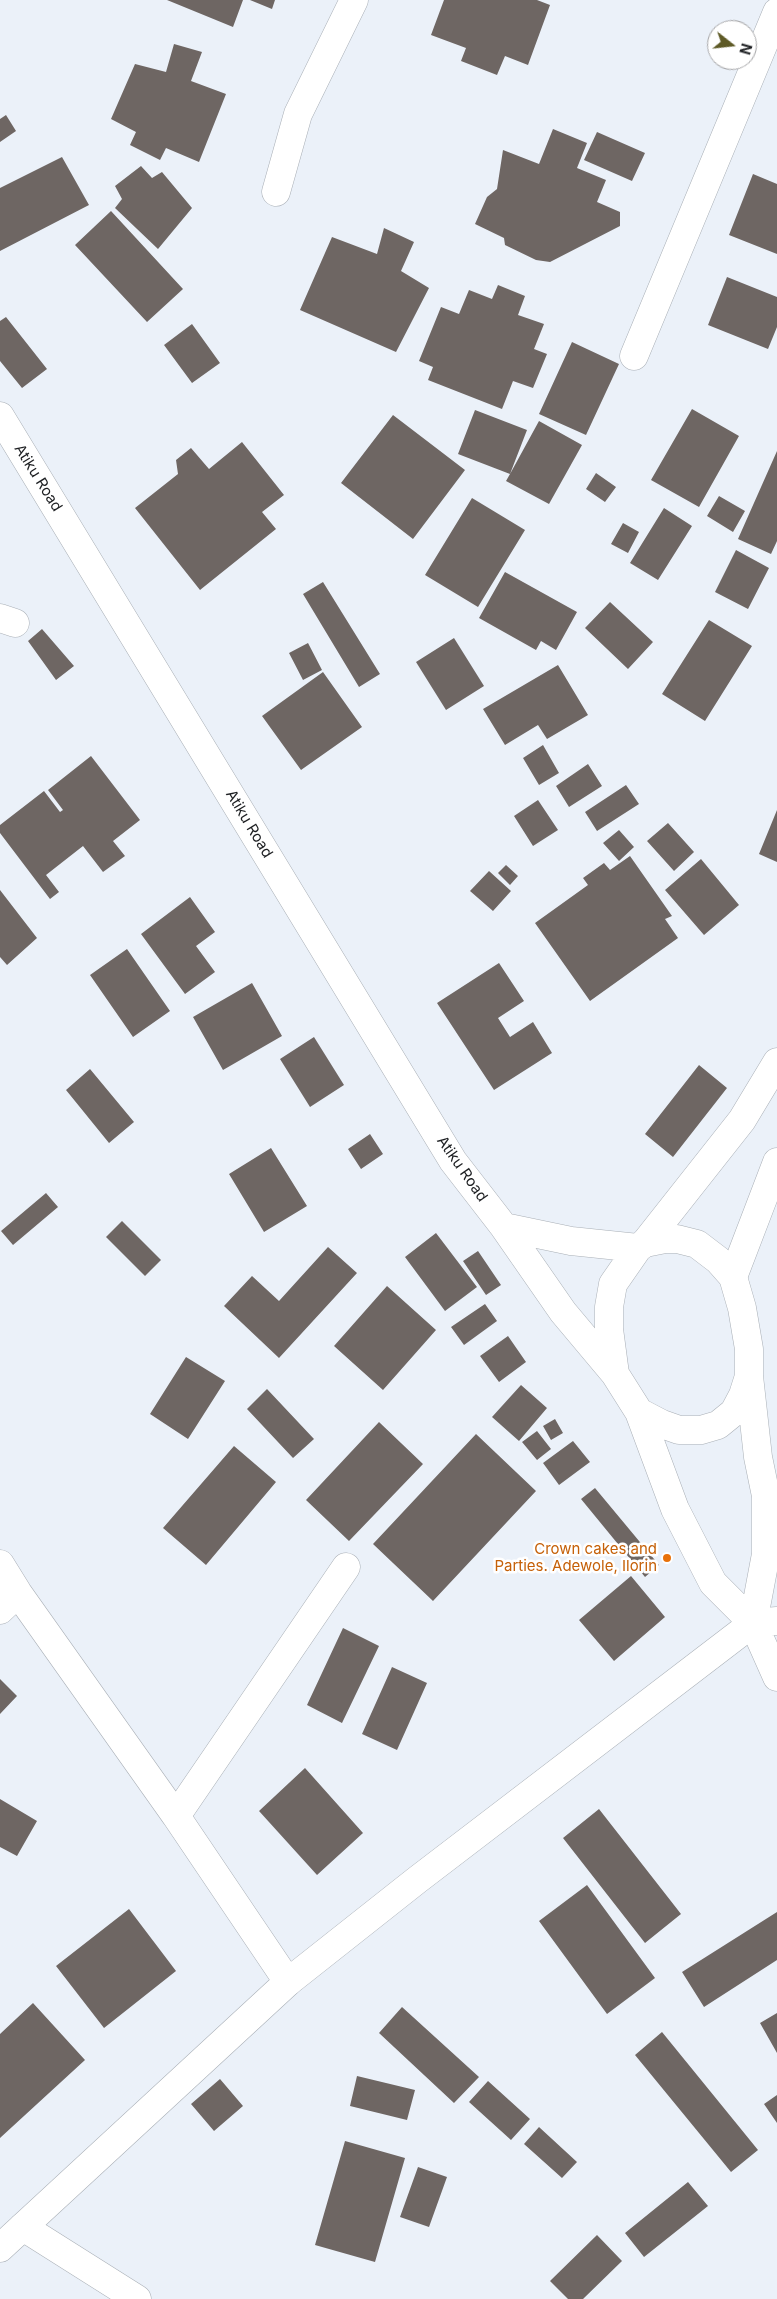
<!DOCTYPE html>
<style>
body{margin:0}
#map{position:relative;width:777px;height:2299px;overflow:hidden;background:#ebf1f9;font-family:Inter,sans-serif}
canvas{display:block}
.north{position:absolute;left:707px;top:20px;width:50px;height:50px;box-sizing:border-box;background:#fff;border:1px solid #a5a5a7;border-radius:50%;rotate:106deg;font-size:14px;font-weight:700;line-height:20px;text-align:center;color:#1d1f22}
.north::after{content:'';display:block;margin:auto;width:18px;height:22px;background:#5e5a26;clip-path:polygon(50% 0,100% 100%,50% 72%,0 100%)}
</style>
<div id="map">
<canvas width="777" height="2299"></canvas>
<div class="north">N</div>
</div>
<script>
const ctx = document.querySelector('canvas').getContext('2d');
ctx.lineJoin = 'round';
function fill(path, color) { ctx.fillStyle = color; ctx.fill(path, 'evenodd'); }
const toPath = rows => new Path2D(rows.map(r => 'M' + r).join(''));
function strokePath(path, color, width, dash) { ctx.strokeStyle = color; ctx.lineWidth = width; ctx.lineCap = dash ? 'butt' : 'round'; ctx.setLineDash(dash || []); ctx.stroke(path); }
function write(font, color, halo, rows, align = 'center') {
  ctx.font = font + ' Inter,sans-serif'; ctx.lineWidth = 5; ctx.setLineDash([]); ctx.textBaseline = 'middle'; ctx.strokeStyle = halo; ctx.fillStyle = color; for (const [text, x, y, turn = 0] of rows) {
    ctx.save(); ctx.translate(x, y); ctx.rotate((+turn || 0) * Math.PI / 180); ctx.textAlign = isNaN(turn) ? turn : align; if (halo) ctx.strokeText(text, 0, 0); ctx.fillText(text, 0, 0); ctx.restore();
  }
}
fill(toPath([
 [167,0,243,0,233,27],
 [250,0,275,0,272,9],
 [444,0,537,0,550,5,528,65,505,56,497,75,461,61,466,48,431,35],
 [174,44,202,52,191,81,226,94,199,162,166,148,160,160,130,145,136,132,111,119,135,64,166,72],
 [6,115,16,131,0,142,0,119],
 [553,129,587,143,577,168,606,180,597,202,620,212,620,226,550,262,536,260,505,245,504,238,475,224,487,197,497,189,503,150,539,164],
 [597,132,645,153,632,181,584,160],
 [62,157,89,205,0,251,0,188],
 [141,166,152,178,162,172,192,208,158,249,115,208,122,199,115,186],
 [753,174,777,184,777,254,729,235],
 [111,211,183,289,147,322,75,245],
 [384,228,414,242,401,271,429,288,396,352,300,310,332,237,377,254],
 [727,277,777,297,777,327,768,349,708,325],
 [498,285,525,296,518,315,544,324,534,349,547,354,533,388,513,381,502,409,428,380,433,367,419,361,441,307,459,314,469,290,492,299],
 [6,317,47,369,22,388,0,361,0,321],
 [192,324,220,363,192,383,164,345],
 [572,342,619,364,586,435,539,414],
 [692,409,739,436,699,507,651,480],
 [475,410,527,430,510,474,539,421,582,445,549,504,506,481,510,474,458,454],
 [393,415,465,470,413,539,341,483],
 [242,442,284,495,262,512,276,529,200,590,135,508,178,474,176,460,191,448,209,469],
 [777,451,777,541,771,554,738,539],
 [596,473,616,487,605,502,586,489],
 [719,496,745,511,733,532,707,516],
 [472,498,525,530,478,607,425,575],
 [664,508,692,526,658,580,630,563],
 [623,523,639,532,628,553,611,544],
 [736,550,769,568,748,609,715,592],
 [505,572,577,612,556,650,541,641,536,650,479,618],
 [323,582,380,674,359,687,303,594],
 [610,602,653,642,628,669,585,628],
 [709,620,752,646,705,721,662,694],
 [42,629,74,666,56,680,28,641],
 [454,638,484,686,446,710,416,662],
 [308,643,322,670,303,680,289,653],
 [558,665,588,715,547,739,538,725,505,745,483,709],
 [323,672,362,727,301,770,262,716],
 [543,745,559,773,539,785,523,758],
 [91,756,140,820,113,841,125,856,103,872,83,846,46,875,59,892,50,899,0,833,0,825,44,791,60,812,63,810,48,790],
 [588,764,602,786,569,807,556,786],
 [626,785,639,804,597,831,585,812],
 [538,800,558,830,533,846,514,816],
 [777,810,777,862,759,854],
 [668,823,694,852,674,871,647,841],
 [619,830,634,847,619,861,603,843],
 [630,856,672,916,665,919,678,938,590,1001,535,923,588,885,583,878,604,863,610,870],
 [701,859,739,905,704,935,665,890],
 [506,865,518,876,510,885,498,873],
 [489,871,511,891,493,911,470,891],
 [0,890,37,938,7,965,0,957],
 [190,897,215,932,196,946,215,972,185,994,141,934],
 [127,949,170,1011,133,1037,90,975],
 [499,963,524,1001,498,1018,510,1037,533,1022,552,1053,494,1090,437,1003],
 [252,983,282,1036,223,1070,193,1017],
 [314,1037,344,1085,310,1107,280,1059],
 [699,1065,727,1088,673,1157,645,1134],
 [90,1069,134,1122,109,1143,66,1090],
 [370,1134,383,1154,361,1169,348,1149],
 [271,1148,307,1206,264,1232,229,1174],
 [46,1193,58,1207,13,1245,1,1231],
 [122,1221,161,1260,145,1276,106,1237],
 [436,1233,477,1287,445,1311,405,1257],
 [328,1247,357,1273,279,1358,224,1306,252,1276,279,1301],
 [478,1251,501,1285,486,1295,463,1261],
 [387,1286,436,1330,383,1390,334,1346],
 [485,1304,497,1321,464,1345,451,1327],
 [508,1336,526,1362,499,1382,480,1356],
 [186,1357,225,1381,188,1439,150,1414],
 [521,1385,547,1408,519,1441,492,1417],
 [267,1389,314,1439,293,1458,247,1409],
 [555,1419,563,1433,551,1440,543,1426],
 [379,1422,423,1464,349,1541,306,1500],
 [537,1431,551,1449,537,1460,522,1442],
 [476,1434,536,1491,433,1601,373,1544],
 [573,1441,590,1462,559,1485,543,1463],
 [234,1446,276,1482,206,1565,163,1528],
 [595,1488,659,1565,645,1577,581,1499],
 [631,1576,665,1617,614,1661,579,1620],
 [343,1628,379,1646,342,1723,307,1705],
 [392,1667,427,1683,397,1750,362,1734],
 [0,1679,17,1696,0,1714],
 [305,1768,363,1833,317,1875,259,1811],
 [0,1799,37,1821,17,1856,0,1847],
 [599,1809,681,1914,645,1943,563,1838],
 [587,1885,655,1978,607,2014,539,1921],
 [129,1909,176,1971,104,2028,56,1966],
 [777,1912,777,1960,704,2007,682,1972],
 [33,2003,85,2060,0,2138,0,2034],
 [402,2007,479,2077,454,2103,379,2033],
 [777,2013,777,2053,760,2023],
 [662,2032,758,2150,731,2172,635,2055],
 [357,2076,415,2090,407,2120,350,2106],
 [220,2079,243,2106,214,2131,191,2104],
 [488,2081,530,2119,511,2140,469,2102],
 [777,2095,777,2123,764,2104],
 [539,2127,577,2162,562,2178,524,2144],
 [345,2141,405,2158,375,2262,315,2245],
 [418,2167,447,2177,429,2227,400,2217],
 [688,2182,708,2206,644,2257,625,2233],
 [597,2235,622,2261,583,2299,568,2299,550,2281]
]), '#6e6663');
const minor = toPath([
 [276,192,298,114,354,0],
 [634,356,777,12],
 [0,618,15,623],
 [645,1243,742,1120,777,1062],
 [733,1277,777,1162],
 [0,1564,18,1593,176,1816,288,1982],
 [0,1610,18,1593],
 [777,1621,753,1623,777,1677],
 [176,1816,346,1567],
 [23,2227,137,2299]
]);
const tertiary = toPath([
 [0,416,453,1161,504,1227,563,1312,615,1374],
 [504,1227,571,1241,638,1248],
 [665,1239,677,1239,697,1244,718,1260,733,1277,742,1308,749,1349,749,1376,743,1395,734,1412,718,1425,701,1430,679,1430,662,1424,639,1412,615,1374,609,1329,609,1307,613,1284,638,1248,645,1243,665,1239],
 [639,1412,675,1509,713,1583,753,1623],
 [0,2248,288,1982,417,1880,753,1623,766,1554,766,1496,758,1457,749,1376]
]);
strokePath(minor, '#a9afb6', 29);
strokePath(tertiary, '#a9afb6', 29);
strokePath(minor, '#fff', 28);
strokePath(tertiary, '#fff', 28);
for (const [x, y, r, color] of [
 [667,1558,5,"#e8710a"]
]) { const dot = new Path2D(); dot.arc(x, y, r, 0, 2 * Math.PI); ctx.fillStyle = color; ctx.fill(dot); strokePath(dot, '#fff', 2); }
write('15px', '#1d1f22', '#fff', [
 ["Atiku Road",38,478,58],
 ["Atiku Road",249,824,59],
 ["Atiku Road",462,1169,55]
]);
write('15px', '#c56008', '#fff', [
 ["Crown cakes and",657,1549],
 ["Parties. Adewole, Ilorin",657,1566]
], 'right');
</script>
